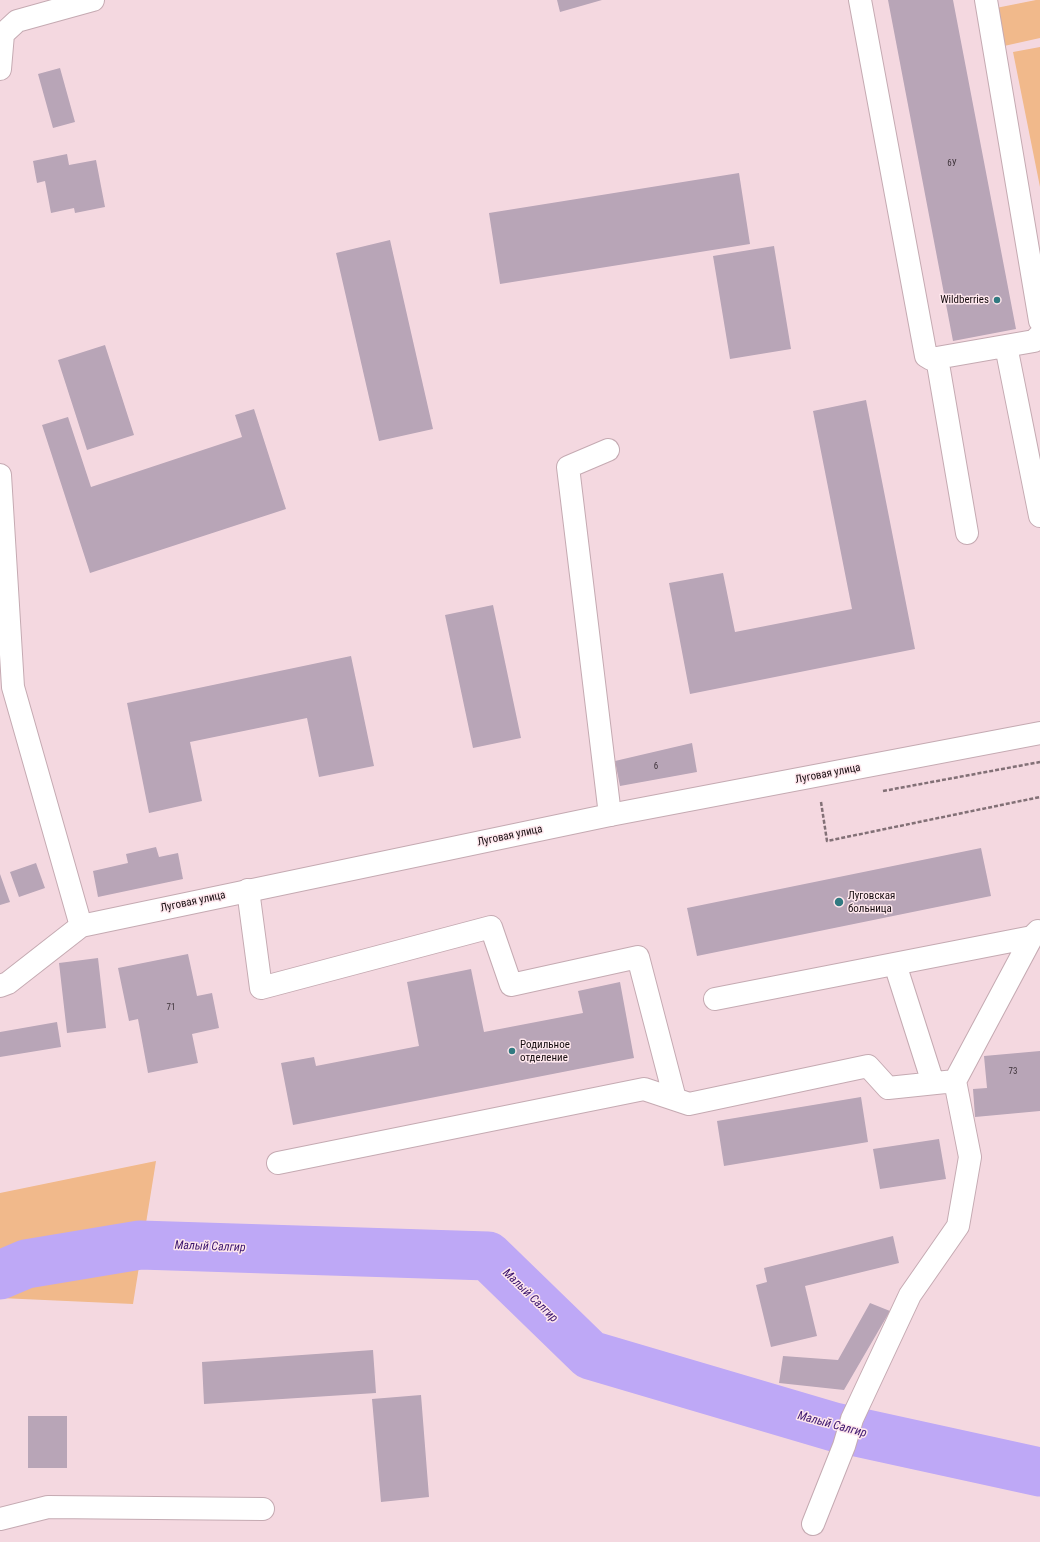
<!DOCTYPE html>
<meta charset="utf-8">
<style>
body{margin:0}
canvas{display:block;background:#f4d8e0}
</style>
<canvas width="1040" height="1542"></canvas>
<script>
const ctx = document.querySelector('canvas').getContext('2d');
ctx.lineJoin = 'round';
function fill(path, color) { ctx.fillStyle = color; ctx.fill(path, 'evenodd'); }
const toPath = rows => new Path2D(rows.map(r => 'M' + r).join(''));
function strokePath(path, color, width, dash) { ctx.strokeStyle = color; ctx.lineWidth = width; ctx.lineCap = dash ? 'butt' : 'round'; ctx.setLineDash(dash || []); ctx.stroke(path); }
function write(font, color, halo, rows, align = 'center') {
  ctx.font = font + ' "Roboto Condensed",sans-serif'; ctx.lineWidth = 3; ctx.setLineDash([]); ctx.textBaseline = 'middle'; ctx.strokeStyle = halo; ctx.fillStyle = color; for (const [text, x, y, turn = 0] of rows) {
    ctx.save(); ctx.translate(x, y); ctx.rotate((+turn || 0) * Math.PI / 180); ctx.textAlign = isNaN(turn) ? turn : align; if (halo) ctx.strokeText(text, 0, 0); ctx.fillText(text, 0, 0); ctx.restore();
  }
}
fill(toPath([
 [1036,0,1040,0,1040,38,1004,46,996,8],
 [1040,47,1040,187,1013,52],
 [156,1161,133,1304,0,1298,0,1193]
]), '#f1b98b');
strokePath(toPath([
 [0,1275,26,1264,140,1245,488,1256,590,1355,834,1427,1040,1472]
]), '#bea8f6', 49);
fill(toPath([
 [557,0,602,0,560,12],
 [888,0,953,0,1016,329,953,341],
 [60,68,75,122,53,128,38,74],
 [67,154,69,165,96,160,105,207,75,213,74,208,51,213,45,181,37,183,33,161],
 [739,173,750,244,500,284,489,213],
 [390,240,433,429,379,441,336,253],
 [774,246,791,349,730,359,713,256],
 [105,345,134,435,87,450,58,360],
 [866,400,915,649,690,694,669,583,723,573,735,632,852,609,813,411],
 [254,409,286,509,90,573,42,425,68,417,91,487,242,437,235,415],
 [493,605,521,738,473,748,445,615],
 [351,656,374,766,319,777,307,718,190,742,202,801,149,813,127,703],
 [692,743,697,772,620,786,615,761],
 [156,847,159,857,178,853,183,879,98,897,93,871,128,863,126,854],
 [981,848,991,896,697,956,687,908],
 [36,863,45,888,19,897,10,872],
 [0,874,10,902,0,905],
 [188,954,197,996,212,993,219,1028,192,1034,198,1063,148,1073,138,1019,129,1021,118,968],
 [98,958,106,1028,67,1033,59,963],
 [471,969,484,1032,583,1013,578,991,620,982,634,1058,293,1125,281,1063,314,1057,316,1066,419,1046,407,982],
 [57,1022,61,1047,0,1057,0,1032],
 [1040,1051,1040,1111,975,1117,973,1089,987,1088,984,1056],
 [861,1097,868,1142,724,1166,717,1121],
 [939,1139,946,1179,880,1189,873,1149],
 [893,1236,899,1263,805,1286,817,1336,771,1347,756,1285,767,1282,764,1268],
 [870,1303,890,1311,844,1390,779,1383,783,1356,838,1360],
 [373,1350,376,1393,204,1404,202,1362],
 [421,1395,429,1497,381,1502,372,1399],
 [28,1416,67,1416,67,1468,28,1468]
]), '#b8a5b7');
const minor = toPath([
 [860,0,926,356,931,359,1034,341,1040,335],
 [986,0,1040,321],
 [0,69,3,34,17,21,93,0],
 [1006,346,1040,516],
 [937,358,967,533],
 [608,450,568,467,610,815],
 [0,475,13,687,81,926],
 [248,890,261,988,491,927,511,985,638,957,675,1099],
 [895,964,933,1083],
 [715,999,1032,937,1038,931],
 [278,1163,644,1089,689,1104,868,1066,888,1088,955,1081,1032,937],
 [0,1519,48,1507,263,1509],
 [813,1524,844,1446,852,1419,910,1295,958,1226,970,1157,955,1081]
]);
const major = toPath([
 [0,986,8,983,81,926,610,815,1040,733]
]);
strokePath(minor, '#c5aab2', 24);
strokePath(major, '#c5aab2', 24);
strokePath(toPath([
 [883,791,1040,762],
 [821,802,827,841,1040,797]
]), '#827076', 2.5, [4, 2]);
strokePath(minor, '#fff', 22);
strokePath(major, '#fff', 22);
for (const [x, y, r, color] of [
 [997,300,4,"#317a81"],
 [839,902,5,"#317a81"],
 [512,1051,4,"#317a81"]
]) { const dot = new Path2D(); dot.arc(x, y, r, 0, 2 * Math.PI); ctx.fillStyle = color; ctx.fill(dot); strokePath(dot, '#fee7ed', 1.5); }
write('9px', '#3e333a', null, [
 ["6У",952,164],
 ["6",656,767],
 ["71",171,1008],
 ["73",1013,1072]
]);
write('11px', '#160d10', '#fee7ed', [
 ["Wildberries",989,300,"right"],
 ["Луговская",848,896],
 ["больница",848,909],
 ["Родильное",520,1045],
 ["отделение",520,1058]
], 'left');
write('11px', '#160d10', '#fee7ed', [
 ["Луговая улица",828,774,-11],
 ["Луговая улица",510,836,-12],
 ["Луговая улица",193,902,-12]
]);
write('italic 12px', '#3b146e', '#fee7ed', [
 ["Малый Салгир",210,1247,2],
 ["Малый Салгир",530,1296,44],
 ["Малый Салгир",832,1425,15]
]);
</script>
